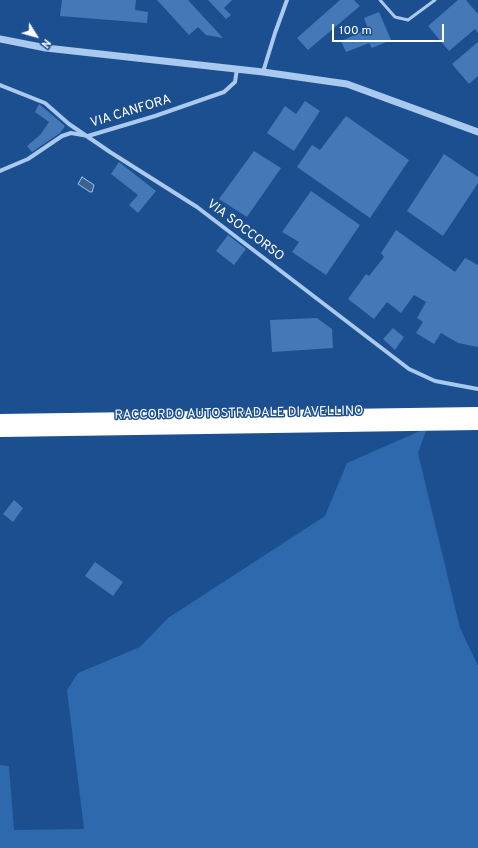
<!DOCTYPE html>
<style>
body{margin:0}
#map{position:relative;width:478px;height:848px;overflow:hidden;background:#1b4f8f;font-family:Overpass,sans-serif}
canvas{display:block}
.north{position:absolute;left:16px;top:16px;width:40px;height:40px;-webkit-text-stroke:3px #1b4f8f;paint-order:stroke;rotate:127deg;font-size:11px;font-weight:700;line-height:16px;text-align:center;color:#fff}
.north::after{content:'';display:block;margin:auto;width:14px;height:18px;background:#fff;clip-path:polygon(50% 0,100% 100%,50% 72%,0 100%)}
.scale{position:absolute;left:332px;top:24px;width:112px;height:18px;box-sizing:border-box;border:2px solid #fff;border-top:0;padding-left:5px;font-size:12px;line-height:14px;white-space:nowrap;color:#fff;-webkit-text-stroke:3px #1b4f8f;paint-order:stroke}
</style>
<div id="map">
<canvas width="478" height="848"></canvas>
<div class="north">N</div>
<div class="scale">100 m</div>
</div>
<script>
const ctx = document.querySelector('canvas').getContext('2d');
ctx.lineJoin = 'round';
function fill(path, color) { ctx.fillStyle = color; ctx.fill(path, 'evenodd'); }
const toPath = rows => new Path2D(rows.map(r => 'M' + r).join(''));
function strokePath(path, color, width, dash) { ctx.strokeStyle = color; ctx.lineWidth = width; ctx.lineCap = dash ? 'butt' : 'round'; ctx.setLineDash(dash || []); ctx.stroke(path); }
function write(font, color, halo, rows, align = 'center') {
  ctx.font = font + ' Overpass,sans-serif'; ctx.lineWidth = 3; ctx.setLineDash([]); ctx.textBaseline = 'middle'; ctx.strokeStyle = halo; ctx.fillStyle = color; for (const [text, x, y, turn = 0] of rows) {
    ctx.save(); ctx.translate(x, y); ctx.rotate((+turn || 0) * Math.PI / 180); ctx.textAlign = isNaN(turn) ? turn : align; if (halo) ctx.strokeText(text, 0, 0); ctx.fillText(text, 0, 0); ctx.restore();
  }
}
fill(toPath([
 [427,428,418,453,460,628,478,666,478,848,0,848,0,765,9,766,14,830,84,829,67,690,78,673,140,647,168,618,325,516,347,463]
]), '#2e69ad');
const water = toPath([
 [82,177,94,185,92,192,90,192,78,184,82,177]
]);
fill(water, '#3c6290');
strokePath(water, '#9cc4f0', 1);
fill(toPath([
 [62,0,136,0,135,10,148,12,147,23,60,16],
 [157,0,188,0,223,38,206,35,198,27,189,35],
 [208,0,232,0,224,8,231,15,226,19],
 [340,0,354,0,360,6,308,50,297,38],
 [458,0,466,0,478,14,478,33,475,29,449,51,428,26],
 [379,12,391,40,372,48,369,43,346,52,341,41,368,29,364,18],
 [478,42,478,76,469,84,452,64],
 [305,101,320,111,294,151,267,133,285,106,296,114],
 [39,104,65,126,60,133,32,152,27,146,40,135,49,122,35,112],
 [346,116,409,160,370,218,297,167,312,145,320,150],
 [254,151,281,168,247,217,219,199],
 [444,154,478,177,478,183,443,236,407,211],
 [119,162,156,191,138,213,129,205,138,195,111,174],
 [311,191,360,225,326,275,292,252,299,242,282,232],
 [396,230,455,272,465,258,478,265,478,347,458,343,441,333,434,344,416,333,423,322,417,318,426,302,414,295,401,313,387,302,374,319,348,299,366,274,369,276,384,257,381,253],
 [228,235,246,249,234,265,216,251],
 [317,318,332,329,333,348,272,352,270,320],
 [393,328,404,337,395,350,383,339],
 [14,500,23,508,13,522,3,514],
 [95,562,123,582,113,596,85,576]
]), '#4478b7');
strokePath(toPath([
 [380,0,395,17,408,20,435,0]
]), '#a9c9ee', 3);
strokePath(toPath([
 [263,72,275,33,287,0],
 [0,85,45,103,69,124,110,152,197,207,409,369,435,381,478,389],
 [0,171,28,159,62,136,71,133,88,136,155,116,224,92,235,82,237,69]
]), '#a9c9ee', 4);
strokePath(toPath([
 [0,39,46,48,263,72,347,84,478,132]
]), '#a9c9ee', 7);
strokePath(toPath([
 [0,420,478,413],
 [0,431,478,424]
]), '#fff', 12);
write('13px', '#fff', '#1b4f8f', [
 ["VIA CANFORA",131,112,-17],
 ["VIA SOCCORSO",245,231,37],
 ["RACCORDO AUTOSTRADALE DI AVELLINO",239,414,-1]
]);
</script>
